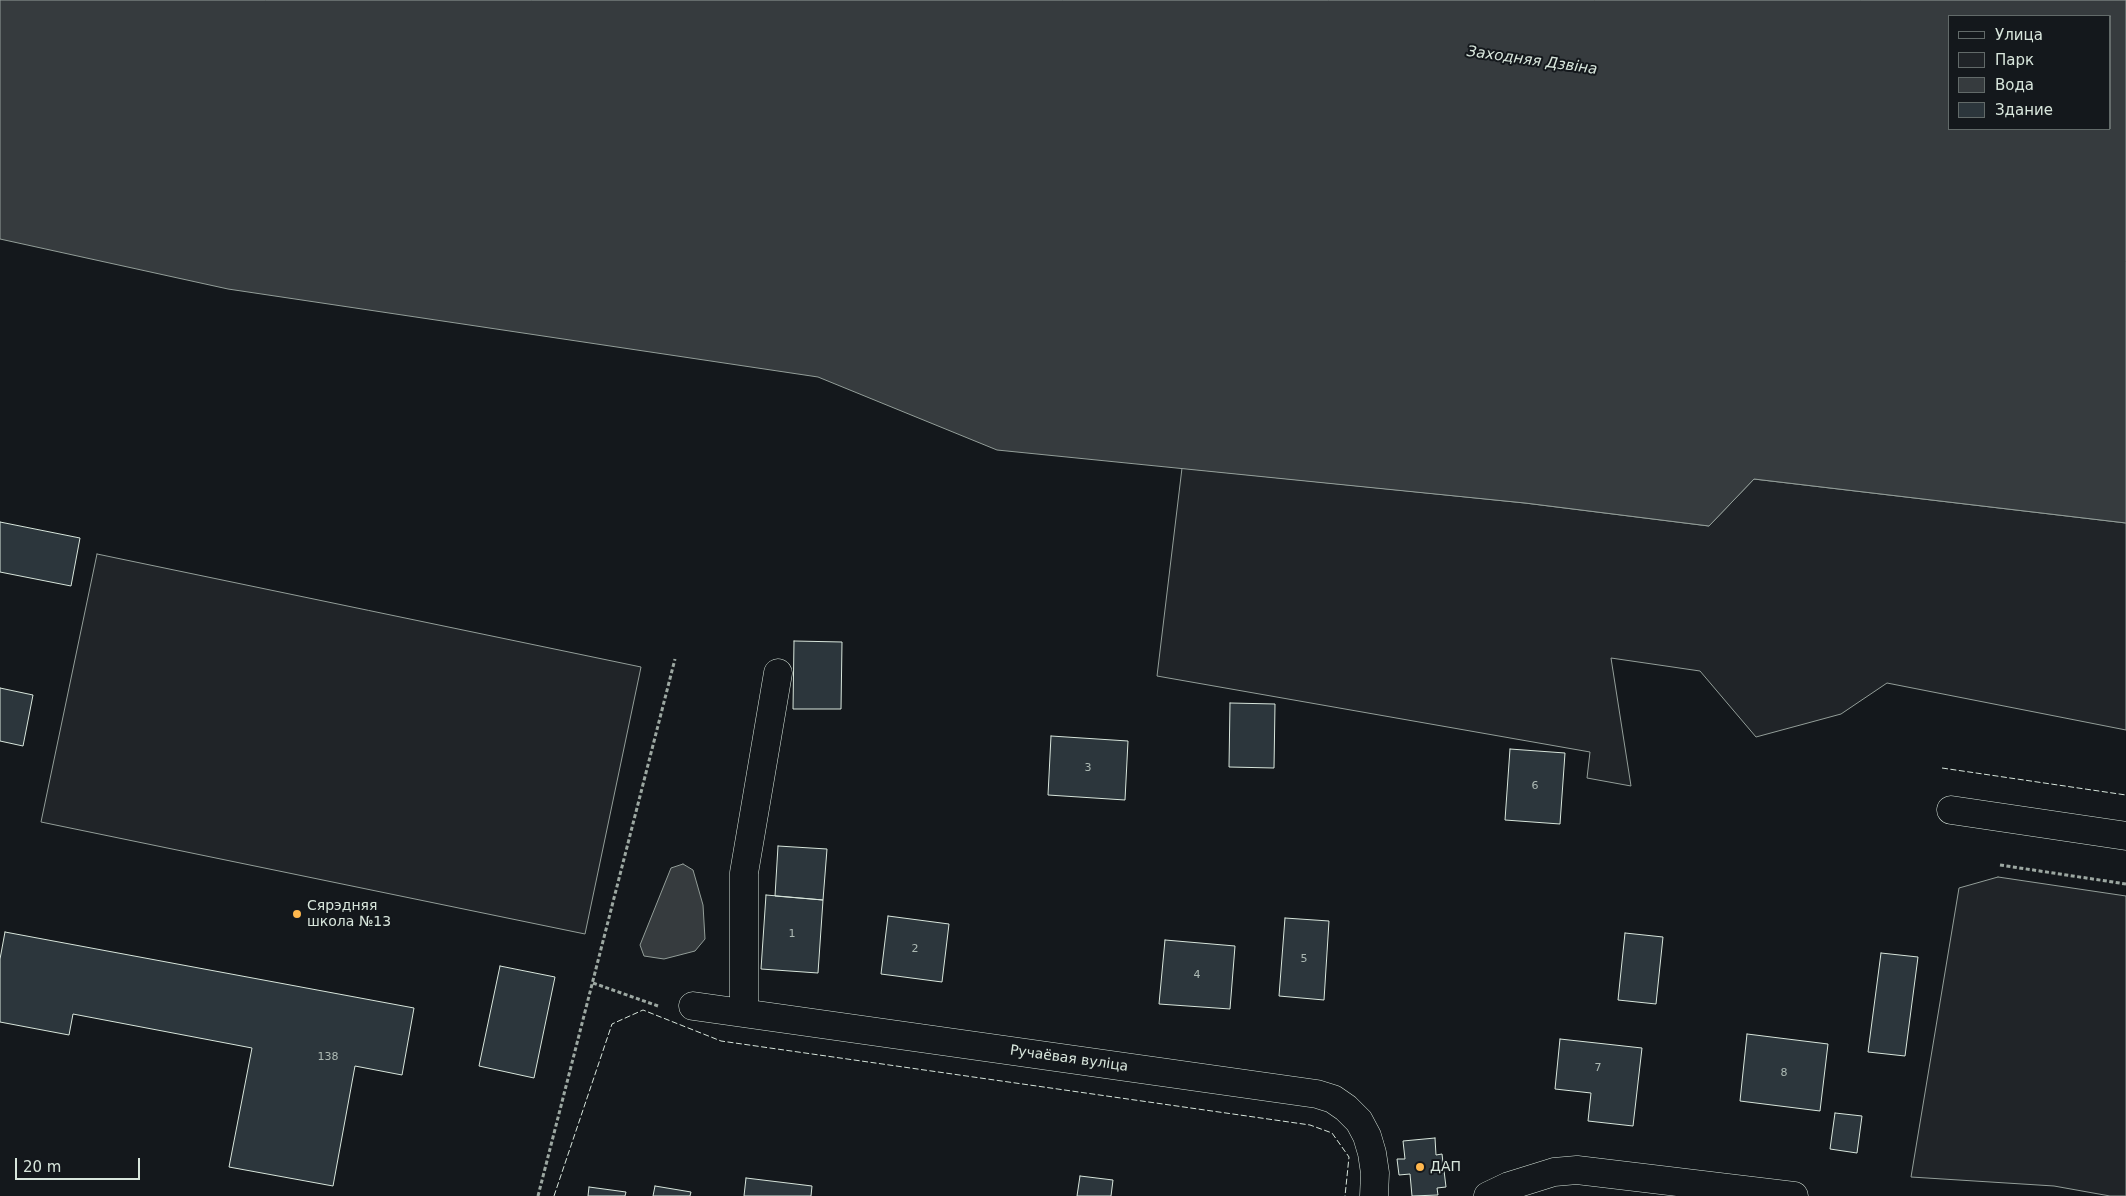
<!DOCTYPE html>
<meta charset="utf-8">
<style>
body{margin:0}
#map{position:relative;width:2126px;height:1196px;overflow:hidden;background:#14181c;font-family:"DejaVu Sans",sans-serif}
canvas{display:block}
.legend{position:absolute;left:1948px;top:15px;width:162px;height:115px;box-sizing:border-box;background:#14181c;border:1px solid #626a69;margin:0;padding:6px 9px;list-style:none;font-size:15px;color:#d8e6dc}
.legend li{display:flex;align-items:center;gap:10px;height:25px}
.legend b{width:25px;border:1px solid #626a69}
.scale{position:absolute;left:15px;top:1158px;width:125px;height:22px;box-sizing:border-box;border:2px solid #d8e6dc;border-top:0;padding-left:6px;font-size:15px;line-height:18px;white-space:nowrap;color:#d8e6dc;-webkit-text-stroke:4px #14181c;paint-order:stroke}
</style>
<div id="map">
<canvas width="2126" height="1196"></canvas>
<ul class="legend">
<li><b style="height:6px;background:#14181c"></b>Улица</li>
<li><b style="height:14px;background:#202428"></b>Парк</li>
<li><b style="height:14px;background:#363b3e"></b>Вода</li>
<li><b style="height:14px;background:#2c363c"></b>Здание</li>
</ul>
<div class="scale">20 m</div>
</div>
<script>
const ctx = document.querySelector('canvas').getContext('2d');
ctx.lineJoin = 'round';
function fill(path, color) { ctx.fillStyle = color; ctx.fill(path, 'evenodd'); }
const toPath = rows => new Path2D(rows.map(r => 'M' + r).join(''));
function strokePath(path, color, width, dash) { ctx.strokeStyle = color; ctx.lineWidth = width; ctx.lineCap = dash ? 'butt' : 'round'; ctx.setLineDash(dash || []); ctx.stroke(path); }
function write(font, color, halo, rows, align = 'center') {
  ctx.font = font + ' "DejaVu Sans",sans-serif'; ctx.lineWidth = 4; ctx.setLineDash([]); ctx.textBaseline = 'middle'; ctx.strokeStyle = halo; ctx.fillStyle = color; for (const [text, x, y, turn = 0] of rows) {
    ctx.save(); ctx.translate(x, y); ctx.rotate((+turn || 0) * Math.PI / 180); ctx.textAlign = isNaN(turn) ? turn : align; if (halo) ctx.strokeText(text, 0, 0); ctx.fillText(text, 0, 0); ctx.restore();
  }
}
const green = toPath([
 [1182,468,1525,503,1709,526,1754,479,2126,523,2126,730,1887,683,1841,714,1756,737,1700,671,1611,658,1631,786,1587,778,1590,752,1157,676,1182,468],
 [97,554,641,667,585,934,41,822,97,554],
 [1998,877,2126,896,2126,1196,2110,1196,2054,1186,1911,1177,1959,888,1998,877]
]);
fill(green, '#202428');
strokePath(green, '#939e99', 1);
const water = toPath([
 [0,0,2126,0,2126,523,1754,479,1709,526,1525,503,997,450,818,377,228,289,0,239,0,0],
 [2110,16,2110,129,1950,129,1950,16,2110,16],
 [683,864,693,870,703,905,705,939,695,951,664,959,644,956,640,945,671,868,683,864]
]);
fill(water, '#363b3e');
strokePath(water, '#939e99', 1);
const building = toPath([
 [0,522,80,538,71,586,0,572,0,522],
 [794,641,842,642,841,709,793,709,794,641],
 [0,688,33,695,23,746,0,741,0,688],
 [1230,703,1275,704,1274,768,1229,767,1230,703],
 [1051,736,1128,741,1125,800,1048,795,1051,736],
 [1510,749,1565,753,1560,824,1505,820,1510,749],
 [778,846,827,849,823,900,775,896,778,846],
 [766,895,823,900,818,973,761,969,766,895],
 [888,916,949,924,942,982,881,974,888,916],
 [1285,918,1329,921,1324,1000,1279,996,1285,918],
 [5,932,414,1008,402,1075,355,1066,333,1186,229,1167,252,1048,73,1014,69,1035,0,1022,0,959,5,932],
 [1625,933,1663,937,1656,1004,1618,1000,1625,933],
 [1165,940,1235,946,1230,1009,1159,1004,1165,940],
 [1881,953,1918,957,1905,1056,1868,1052,1881,953],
 [500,966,555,977,534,1078,479,1066,500,966],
 [1747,1034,1828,1044,1820,1111,1740,1101,1747,1034],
 [1560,1039,1642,1048,1633,1126,1588,1121,1591,1093,1555,1089,1560,1039],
 [1835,1113,1862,1116,1857,1153,1830,1149,1835,1113],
 [1435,1138,1436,1155,1442,1154,1446,1187,1437,1188,1438,1195,1412,1196,1410,1174,1399,1175,1397,1159,1405,1159,1403,1141,1435,1138],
 [1080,1176,1113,1180,1111,1196,1077,1196,1080,1176],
 [746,1178,812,1186,811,1196,744,1196,746,1178],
 [655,1186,691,1192,690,1196,653,1196,655,1186],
 [589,1187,626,1192,625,1196,588,1196,589,1187]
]);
fill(building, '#2c363c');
strokePath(building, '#d8e6dc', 1);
const minor = toPath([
 [1951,810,2126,836],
 [693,1006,1317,1094,1333,1099,1346,1108,1359,1121,1367,1136,1372,1153,1375,1173,1374,1196],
 [744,1013,744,873,778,673],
 [1488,1196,1509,1186,1554,1172,1577,1170,1794,1196]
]);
strokePath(minor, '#d8e6dc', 29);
strokePath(toPath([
 [2000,865,2126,884],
 [593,983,658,1006],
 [538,1196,675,659]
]), '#9da8a2', 3, [4, 2.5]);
strokePath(minor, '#14181c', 28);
strokePath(toPath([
 [1942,768,2126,795],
 [554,1196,612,1024,643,1010,721,1041,1310,1125,1332,1133,1349,1157,1345,1196]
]), '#d8e6dc', 1, [6, 2.5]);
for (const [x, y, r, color] of [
 [297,914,5,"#ffb74d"],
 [1420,1167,5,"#ffb74d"]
]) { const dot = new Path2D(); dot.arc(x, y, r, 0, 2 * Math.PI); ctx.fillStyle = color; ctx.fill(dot); strokePath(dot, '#14181c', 2); }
write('11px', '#adbab4', null, [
 ["3",1088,768],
 ["6",1535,786],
 ["1",792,934],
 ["2",915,949],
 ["5",1304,959],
 ["4",1197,975],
 ["138",328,1057],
 ["7",1598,1068],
 ["8",1784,1073]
]);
write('14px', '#d8e6dc', '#14181c', [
 ["Сярэдняя",307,906],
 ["школа №13",307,922],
 ["ДАП",1430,1167]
], 'left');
write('14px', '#d8e6dc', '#14181c', [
 ["Ручаёвая вуліца",1069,1059,8]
]);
write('italic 15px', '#d8e6dc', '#14181c', [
 ["Заходняя Дзвіна",1532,61,8]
]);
</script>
